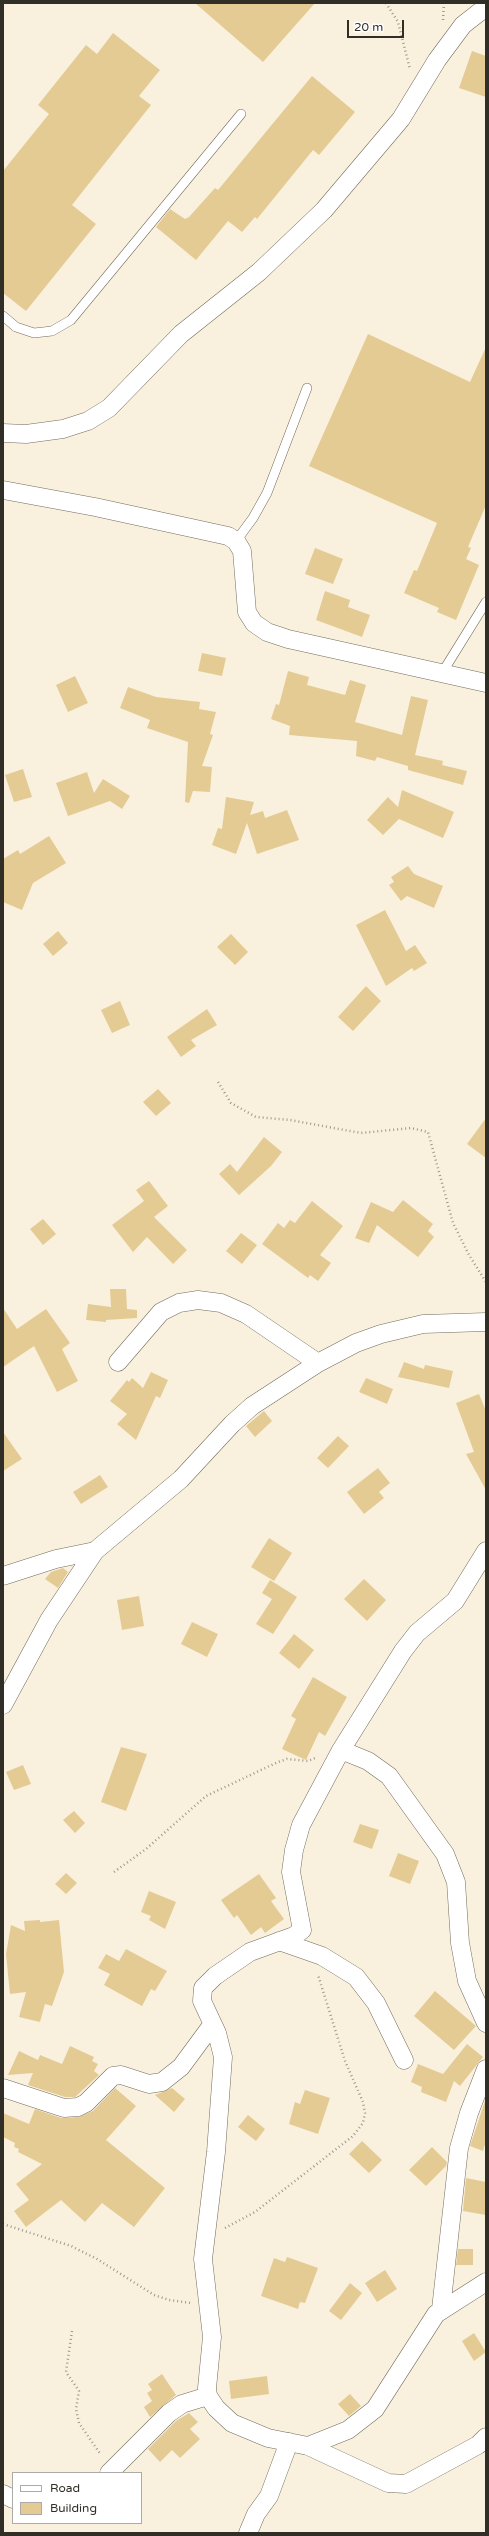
<!DOCTYPE html>
<style>
body{margin:0}
#map{position:relative;width:489px;height:2536px;overflow:hidden;background:#f9f1de;font-family:"Varela Round",sans-serif}
canvas{display:block}
.frame{position:absolute;inset:0;border:4px solid #312e27;pointer-events:none}
.legend{position:absolute;left:12px;top:2472px;width:130px;height:52px;box-sizing:border-box;background:#fff;border:1px solid #adaba9;margin:0;padding:5px 7px;list-style:none;font-size:12px;color:#312e27}
.legend li{display:flex;align-items:center;gap:8px;height:20px}
.legend b{width:20px;border:1px solid #adaba9}
.scale{position:absolute;left:347px;top:20px;width:57px;height:18px;box-sizing:border-box;border:2px solid #312e27;border-top:0;padding-left:5px;font-size:12px;line-height:14px;white-space:nowrap;color:#312e27;-webkit-text-stroke:3px #fff;paint-order:stroke}
</style>
<div id="map">
<canvas width="489" height="2536"></canvas>
<div class="frame"></div>
<ul class="legend">
<li><b style="height:5px;background:#fff"></b>Road</li>
<li><b style="height:11px;background:#e4cb94"></b>Building</li>
</ul>
<div class="scale">20 m</div>
</div>
<script>
const ctx = document.querySelector('canvas').getContext('2d');
ctx.lineJoin = 'round';
function fill(path, color) { ctx.fillStyle = color; ctx.fill(path, 'evenodd'); }
const toPath = rows => new Path2D(rows.map(r => 'M' + r).join(''));
function strokePath(path, color, width, dash) { ctx.strokeStyle = color; ctx.lineWidth = width; ctx.lineCap = dash ? 'butt' : 'round'; ctx.setLineDash(dash || []); ctx.stroke(path); }
fill(toPath([
 [195,3,315,3,263,62],
 [113,33,160,70,139,96,151,105,72,205,96,224,26,311,3,293,3,171,49,114,38,105,86,45,97,54],
 [472,51,486,56,486,97,459,88],
 [312,76,355,112,319,155,313,150,257,219,255,217,242,232,228,221,196,260,156,227,170,209,185,219,189,217,215,188,218,190],
 [368,334,470,382,486,347,486,505,468,547,471,548,466,559,479,565,456,620,437,612,439,608,404,593,414,570,417,571,437,523,309,466],
 [315,548,343,559,333,584,305,574],
 [325,591,350,600,348,607,370,615,362,637,316,620],
 [202,653,226,658,222,676,198,671],
 [288,671,309,677,307,685,345,695,350,680,366,685,355,722,402,735,411,696,428,700,415,755,443,761,442,765,467,771,463,785,408,770,408,766,377,757,375,761,356,756,357,741,289,735,290,726,271,719,276,704,279,705],
 [75,676,88,703,68,712,56,685],
 [128,687,156,697,200,702,199,709,216,712,210,734,213,735,202,766,212,767,210,792,193,791,189,803,185,802,188,742,147,728,150,720,120,708],
 [23,769,32,797,14,802,5,775],
 [87,772,94,793,103,779,130,796,122,809,110,801,68,816,56,783],
 [402,790,454,812,443,838,399,819,383,835,367,820,388,797,398,807],
 [226,797,254,802,250,815,263,811,265,818,287,810,299,840,257,854,247,823,236,854,212,845,218,828,222,829],
 [49,836,66,863,33,883,22,910,3,902,3,859,18,850,20,854],
 [408,866,414,874,443,886,434,908,407,896,401,901,389,885,394,882,391,877],
 [385,910,406,951,415,945,427,963,414,971,412,968,386,986,356,925],
 [58,931,68,943,53,956,43,944],
 [231,934,248,952,235,965,217,947],
 [366,986,381,1001,353,1031,338,1017],
 [120,1001,130,1025,112,1033,101,1010],
 [207,1009,217,1025,191,1040,196,1046,181,1057,167,1037],
 [158,1089,171,1103,156,1116,143,1102],
 [486,1118,486,1158,467,1144],
 [264,1137,282,1152,271,1166,239,1195,219,1174,230,1164,237,1172],
 [149,1181,168,1206,154,1217,187,1250,173,1264,147,1237,133,1252,112,1225,144,1201,136,1190],
 [403,1200,433,1224,428,1231,434,1237,418,1257,377,1225,369,1243,355,1238,371,1202,393,1212],
 [312,1201,343,1226,320,1255,331,1263,318,1281,310,1275,308,1278,262,1244,278,1223,284,1228,290,1220,295,1223],
 [43,1219,56,1234,43,1245,30,1229],
 [241,1233,257,1245,242,1264,226,1251],
 [110,1289,126,1289,127,1309,137,1310,137,1318,106,1320,106,1322,86,1320,88,1304,111,1307],
 [3,1308,17,1329,46,1309,70,1343,62,1349,78,1381,57,1392,34,1346,3,1367],
 [404,1362,424,1369,425,1365,453,1371,449,1388,398,1377],
 [151,1372,168,1380,160,1398,156,1396,136,1440,117,1424,127,1414,110,1401,127,1380,129,1382,132,1378,143,1388],
 [366,1378,393,1389,387,1404,359,1392],
 [479,1394,486,1411,486,1490,466,1454,474,1452,456,1403],
 [264,1411,272,1421,255,1437,246,1426],
 [3,1432,22,1459,3,1471],
 [338,1436,349,1446,328,1468,317,1458],
 [378,1468,390,1483,379,1492,384,1498,364,1514,347,1492],
 [100,1475,108,1487,81,1504,73,1492],
 [269,1538,292,1553,274,1581,251,1567],
 [63,1568,68,1572,58,1588,45,1579,51,1572],
 [364,1579,386,1600,367,1621,344,1599],
 [270,1580,297,1597,273,1634,256,1624,272,1599,262,1593],
 [139,1596,144,1626,122,1630,117,1600],
 [192,1622,218,1634,207,1657,181,1644],
 [294,1634,314,1650,299,1669,279,1653],
 [313,1677,347,1697,325,1736,319,1732,306,1760,282,1749,296,1719,291,1716],
 [121,1747,147,1754,126,1811,101,1802],
 [23,1765,31,1784,14,1790,6,1772],
 [74,1811,85,1823,75,1833,63,1820],
 [360,1824,379,1830,372,1849,353,1842],
 [398,1853,419,1861,410,1884,389,1876],
 [66,1873,77,1883,66,1894,55,1884],
 [259,1874,276,1898,271,1901,284,1919,265,1933,261,1927,251,1935,237,1915,234,1918,221,1900],
 [149,1891,176,1902,165,1929,149,1920,151,1916,141,1912],
 [40,1920,40,1922,59,1920,64,1972,52,2006,45,2004,40,2022,19,2017,26,1992,10,1994,6,1954,11,1925,25,1931,24,1921],
 [126,1949,167,1971,155,1991,151,1989,142,2006,104,1985,110,1974,98,1968,106,1954,119,1961],
 [435,1991,476,2026,454,2050,414,2016],
 [467,2044,483,2057,460,2086,454,2081,446,2102,421,2092,422,2087,411,2082,418,2064,443,2074],
 [70,2046,94,2057,92,2061,98,2064,94,2071,99,2075,75,2097,65,2097,28,2085,33,2073,8,2075,19,2051,38,2060,40,2055,62,2064],
 [115,2088,136,2106,106,2140,165,2188,134,2227,102,2203,85,2222,61,2200,26,2227,14,2211,29,2200,16,2184,42,2164,18,2152,19,2149,14,2147,15,2143,3,2137,3,2113,29,2124,35,2109,61,2118,79,2117,93,2111],
 [172,2088,185,2099,174,2112,155,2095],
 [305,2090,330,2098,318,2134,289,2124,295,2102,300,2104],
 [486,2098,486,2141,483,2151,470,2146],
 [248,2115,265,2129,256,2141,238,2127],
 [362,2141,382,2160,369,2173,349,2154],
 [432,2147,447,2162,446,2166,426,2186,409,2170],
 [466,2178,486,2182,486,2215,463,2211],
 [458,2249,473,2249,473,2265,456,2265],
 [287,2257,318,2268,305,2303,300,2302,298,2309,261,2296,274,2258,285,2262],
 [385,2270,397,2289,377,2302,365,2283],
 [350,2283,362,2293,341,2320,329,2311],
 [474,2333,486,2352,474,2361,462,2341],
 [162,2374,176,2395,150,2417,144,2407,152,2401,147,2393,152,2390,148,2384],
 [267,2376,269,2394,231,2399,229,2381],
 [350,2394,361,2406,349,2416,338,2404],
 [189,2413,198,2422,190,2429,200,2439,180,2458,172,2450,160,2462,148,2449,176,2421]
]), '#e4cb94');
const lane = toPath([
 [3,316,16,327,34,333,52,331,71,320,241,114],
 [236,541,253,518,267,493,307,388],
 [442,673,486,602]
]);
const street = toPath([
 [3,433,26,434,63,429,88,421,109,408,181,334,259,272,324,210,401,119,437,60,463,25,486,7],
 [3,490,95,507,228,536,236,541,242,551,247,612,254,623,267,632,288,639,486,683],
 [118,1362,161,1312,179,1303,198,1300,221,1303,246,1314,318,1363],
 [486,1551,455,1601,417,1633,403,1651,341,1750,301,1825,294,1850,291,1872,302,1930,294,1936,250,1952,215,1976,203,1988,202,2001,217,2033,223,2057,216,2152,203,2259,212,2337,207,2388,208,2396,216,2408,232,2423,268,2438,308,2446,348,2430,375,2409,436,2314,486,2282],
 [3,1576,56,1559,95,1551],
 [3,1705,49,1620,95,1551,181,1479,232,1424,252,1406,318,1363,356,1343,381,1334,423,1324,486,1322],
 [341,1750,368,1761,389,1776,445,1854,456,1882,460,1943,467,1981,486,2023],
 [279,1941,322,1956,356,1977,376,2003,404,2060],
 [3,2088,64,2108,78,2107,86,2103,113,2076,121,2075,149,2084,162,2082,181,2067,212,2025],
 [441,2309,459,2148,469,2113,486,2069],
 [308,2446,388,2483,406,2484,478,2445,486,2437],
 [109,2473,169,2413,182,2404,208,2396],
 [3,2494,13,2499],
 [248,2533,256,2514,269,2496,289,2442]
]);
strokePath(lane, '#736c5c', 10);
strokePath(street, '#736c5c', 19);
strokePath(toPath([
 [386,3,398,22,410,69],
 [443,20,444,3],
 [218,1082,231,1103,256,1117,290,1120,361,1133,411,1128,428,1132,453,1223,469,1255,486,1282],
 [114,1872,146,1849,206,1796,278,1762,287,1759,308,1761,315,1758],
 [3,2224,71,2246,97,2259,154,2295,169,2300,191,2303],
 [225,2228,255,2212,353,2136,363,2123,365,2113,363,2102,345,2061,318,1975],
 [72,2331,66,2372,79,2391,76,2409,79,2423,101,2455]
]), '#9f998b', 2.5, [1, 3]);
strokePath(lane, '#fff', 9);
strokePath(street, '#fff', 18);
</script>
